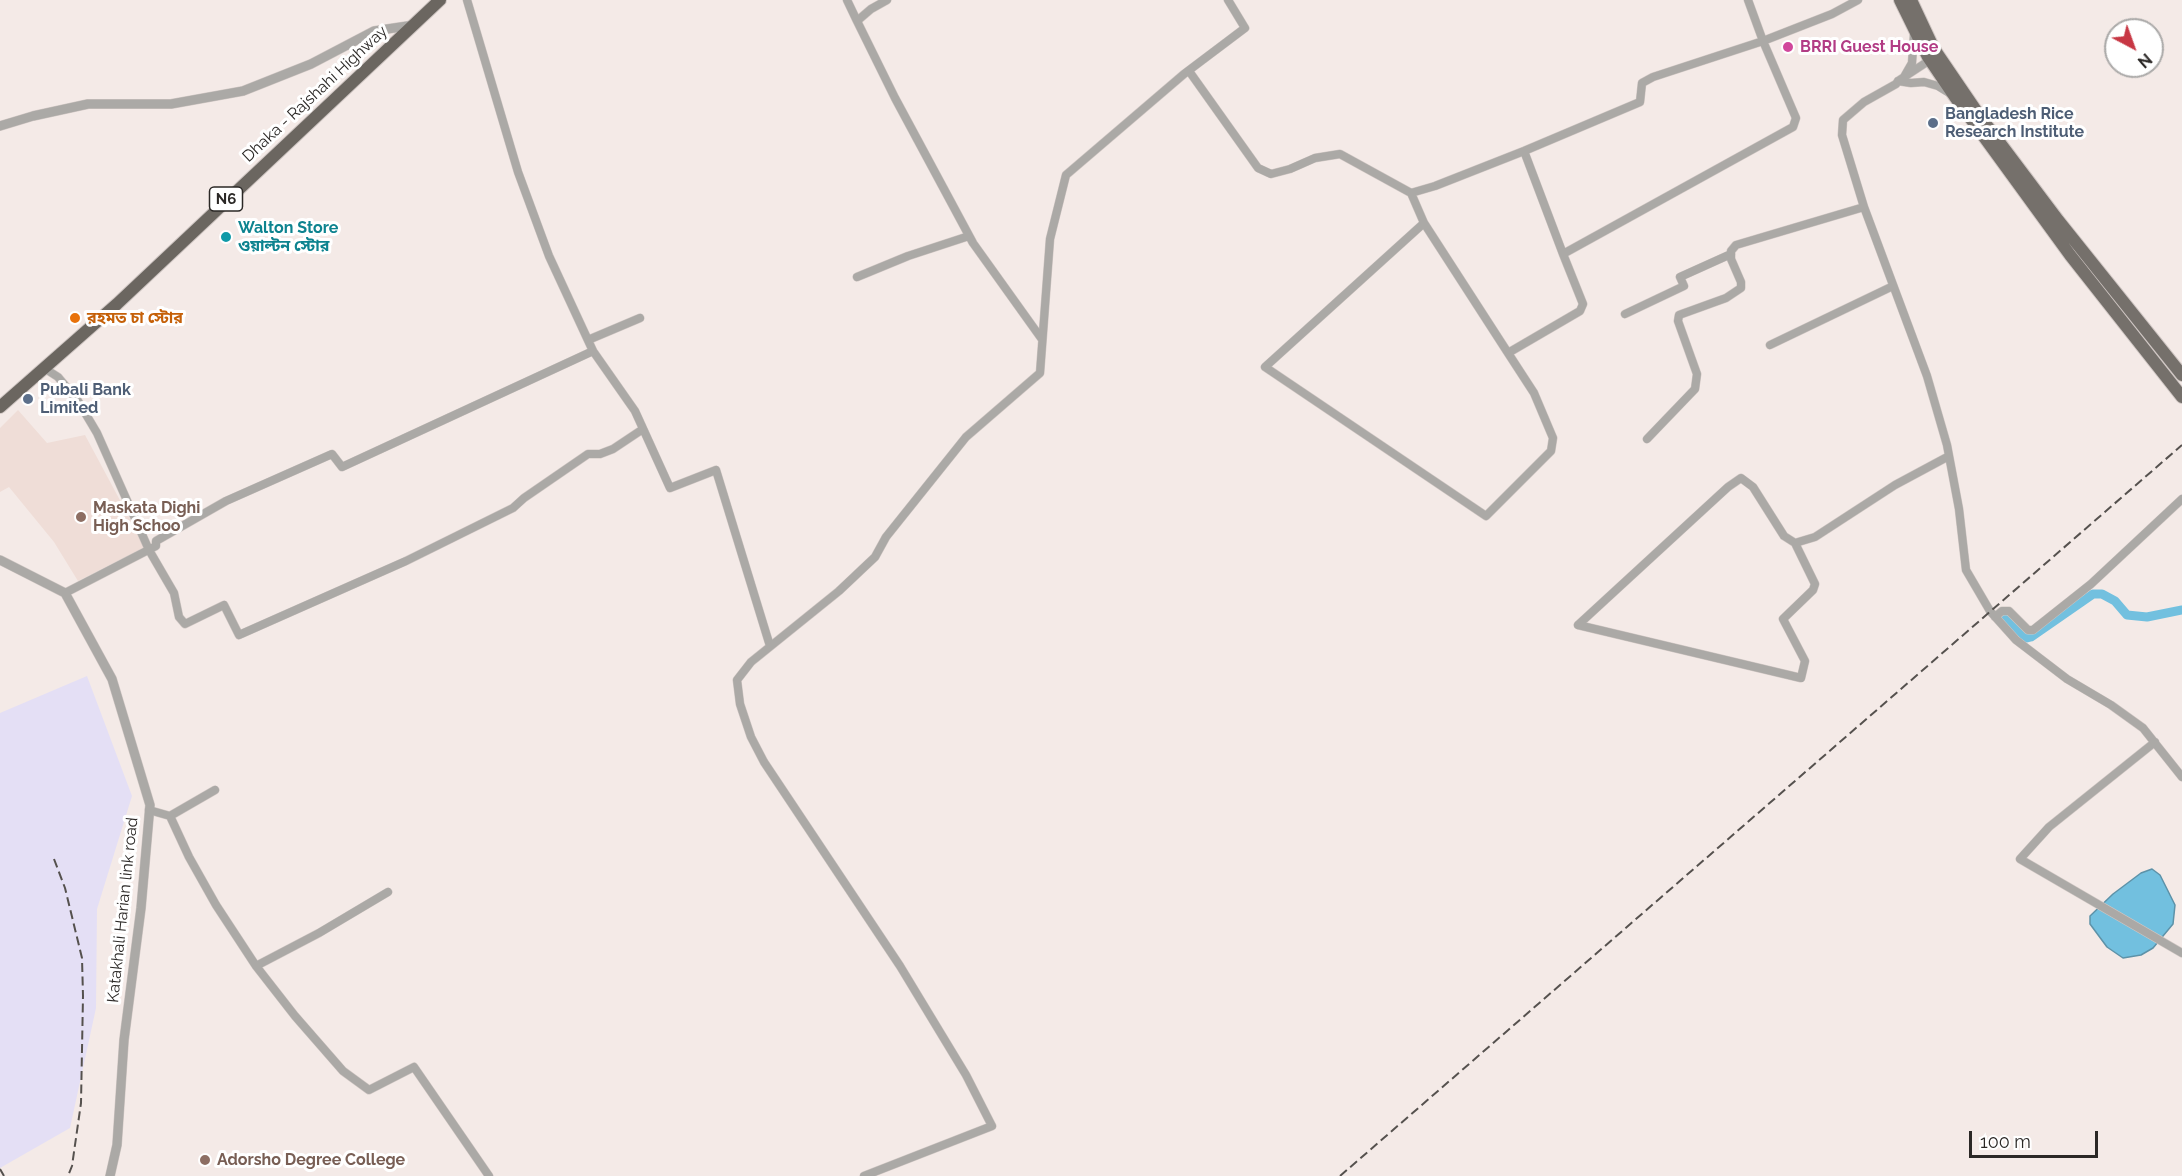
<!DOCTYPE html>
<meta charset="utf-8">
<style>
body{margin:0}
#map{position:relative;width:2182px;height:1176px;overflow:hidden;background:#f4eae7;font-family:Raleway,sans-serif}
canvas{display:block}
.north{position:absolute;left:2104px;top:18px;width:60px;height:60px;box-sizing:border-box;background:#fff;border:2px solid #aaa9a8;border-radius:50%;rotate:139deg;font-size:16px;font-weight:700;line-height:24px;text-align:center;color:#2b2826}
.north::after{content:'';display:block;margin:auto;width:21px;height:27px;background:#c73744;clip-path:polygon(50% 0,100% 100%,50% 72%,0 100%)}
.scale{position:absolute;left:1969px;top:1131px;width:129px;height:27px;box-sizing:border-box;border:3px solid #2b2826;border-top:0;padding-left:8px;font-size:18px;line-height:21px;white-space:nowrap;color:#2b2826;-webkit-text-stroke:4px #fff;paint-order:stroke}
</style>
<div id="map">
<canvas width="2182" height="1176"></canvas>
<div class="north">N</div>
<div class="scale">100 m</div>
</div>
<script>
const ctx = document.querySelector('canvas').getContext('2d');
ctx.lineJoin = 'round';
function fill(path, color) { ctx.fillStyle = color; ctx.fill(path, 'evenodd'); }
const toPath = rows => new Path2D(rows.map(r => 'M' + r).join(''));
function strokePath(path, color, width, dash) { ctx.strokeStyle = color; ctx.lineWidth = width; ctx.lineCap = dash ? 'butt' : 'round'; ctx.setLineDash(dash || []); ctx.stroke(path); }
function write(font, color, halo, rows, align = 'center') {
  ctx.font = font + ' Raleway,"Noto Sans Bengali",sans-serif'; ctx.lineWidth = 6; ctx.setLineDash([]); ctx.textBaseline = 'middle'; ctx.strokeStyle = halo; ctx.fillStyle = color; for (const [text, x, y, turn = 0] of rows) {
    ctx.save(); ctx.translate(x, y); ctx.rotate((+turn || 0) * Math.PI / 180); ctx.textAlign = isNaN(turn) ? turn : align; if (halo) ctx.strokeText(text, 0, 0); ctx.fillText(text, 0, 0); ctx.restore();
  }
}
fill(toPath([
 [87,676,132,796,97,909,96,1008,70,1128,0,1168,0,713]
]), '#e4dff5');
fill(toPath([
 [18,410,47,443,85,435,145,547,78,581,54,542,9,487,0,492,0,428]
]), '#efddd7');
const water = toPath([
 [2152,869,2160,875,2175,905,2173,924,2153,948,2141,955,2123,958,2107,947,2090,924,2090,916,2113,894,2141,873,2152,869]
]);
fill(water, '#72c0df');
strokePath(water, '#5d92a8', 1.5);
strokePath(toPath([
 [2004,618,2027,638,2031,637,2093,594,2102,594,2115,601,2127,615,2147,617,2182,610]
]), '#72c0df', 9);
const minor = toPath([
 [847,0,857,21],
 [887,0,871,9,857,21,895,98,973,243,1041,338],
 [1930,60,1898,81,1896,84,1864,102,1843,120,1842,135,1864,207,1927,376,1947,445,1959,509,1966,570,1990,611,2016,640,2067,679,2111,705,2143,728,2182,777],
 [1189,71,1258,168,1271,174,1290,169,1315,158,1340,154,1411,193,1424,223,1265,367,1486,516,1551,451,1553,438,1534,393,1508,353,1580,311,1583,304,1563,254,1793,127,1796,118,1763,41,1748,0],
 [1904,77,1912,63,1914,34],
 [1898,81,1911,83,1924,82,1938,86,1951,94],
 [1524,151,1563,254],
 [1411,193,1435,186,1524,151,1640,102,1642,83,1653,77,1763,41,1832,14,1858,0],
 [1424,223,1508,353],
 [857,277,908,256,969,236],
 [1625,314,1684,286,1680,277,1731,254],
 [588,340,640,318],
 [1770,345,1893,286],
 [593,351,635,411,670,488,716,470,770,646],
 [44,368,58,377,78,401,97,433,149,550,174,593,179,617,185,624,224,605,239,635,406,561,513,508,524,498,588,454,600,454,613,449,643,429],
 [1647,439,1695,389,1697,374,1678,321,1679,315,1726,298,1741,288,1741,282,1731,259,1731,251,1736,245,1864,207],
 [65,593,156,546,156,541,226,501,332,454,342,467,593,351,549,256,518,172,467,0],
 [1995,617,2002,611,2009,611,2028,630,2033,630,2091,584,2182,499],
 [1578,625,1728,487,1741,478,1753,487,1784,536,1795,543,1815,537,1895,485,1949,456],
 [1578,625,1801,678,1805,661,1783,619,1813,590,1815,584,1795,543],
 [2155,742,2049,827,2020,859,2182,953],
 [215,790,170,816,189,857,216,905,256,966,295,1016,343,1071,369,1090,414,1067,489,1176],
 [149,810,170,816],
 [256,966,319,933,388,892],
 [864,1176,992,1126,966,1075,900,966,764,762,751,737,740,704,737,680,751,662,839,591,875,557,886,537,966,437,1040,373,1050,239,1066,175,1184,74,1245,28,1228,0]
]);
const tertiary = toPath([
 [0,126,33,116,88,104,171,104,243,91,311,64,374,31,414,25],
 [0,560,65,593,112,679,150,805,141,908,124,1040,117,1145,110,1176]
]);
const primary = toPath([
 [1900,0,1928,57,1955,97,2070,255,2182,397],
 [1911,0,1934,49,1979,115,2058,220,2182,375]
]);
const trunk = toPath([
 [0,407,117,304,440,0]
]);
strokePath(minor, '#d0c7c4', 9);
strokePath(tertiary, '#d0c7c4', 10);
strokePath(primary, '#d0c7c4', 14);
strokePath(trunk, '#d0c7c4', 14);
strokePath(minor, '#aba9a6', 8);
strokePath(tertiary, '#aba9a6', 9);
strokePath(primary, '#75706b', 12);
strokePath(trunk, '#6b6660', 12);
strokePath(toPath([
 [54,859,65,888,82,958,83,996,81,1103,72,1166,68,1176],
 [0,1169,4,1176],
 [1340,1176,2182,445]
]), '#55514e', 2, [9, 4.5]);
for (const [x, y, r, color] of [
 [1788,47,6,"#d1479c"],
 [1933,123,6,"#5c6f8a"],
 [226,237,6,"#0f9aa8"],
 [75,318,6,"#e8710a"],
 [28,399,6,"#5c6f8a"],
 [81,517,6,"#8d6e63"],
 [205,1160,6,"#8d6e63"]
]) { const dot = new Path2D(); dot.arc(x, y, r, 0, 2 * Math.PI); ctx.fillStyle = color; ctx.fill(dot); strokePath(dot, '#fff', 2); }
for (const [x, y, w] of [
 [226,199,33]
]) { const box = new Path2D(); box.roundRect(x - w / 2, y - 12, w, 24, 4.5); ctx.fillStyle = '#fff'; ctx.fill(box); strokePath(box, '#2b2826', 1.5); }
write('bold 15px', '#2b2826', null, [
 ["N6",226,199]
]);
write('bold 16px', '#b23c85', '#fff', [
 ["BRRI Guest House",1800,47]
], 'left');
write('16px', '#2b2826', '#fff', [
 ["Dhaka - Rajshahi Highway",315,94,-43],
 ["Katakhali Harian link road",123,910,-84]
]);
write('bold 16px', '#4e5e75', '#fff', [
 ["Bangladesh Rice",1945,114],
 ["Research Institute",1945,132],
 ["Pubali Bank",40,390],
 ["Limited",40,408]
], 'left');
write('bold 16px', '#0d838f', '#fff', [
 ["Walton Store",238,228],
 ["ওয়াল্টন স্টোর",238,246]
], 'left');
write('bold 16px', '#c56008', '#fff', [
 ["রহমত চা স্টোর",87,318]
], 'left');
write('bold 16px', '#785e54', '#fff', [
 ["Maskata Dighi",93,508],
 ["High Schoo",93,526],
 ["Adorsho Degree College",217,1160]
], 'left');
</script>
